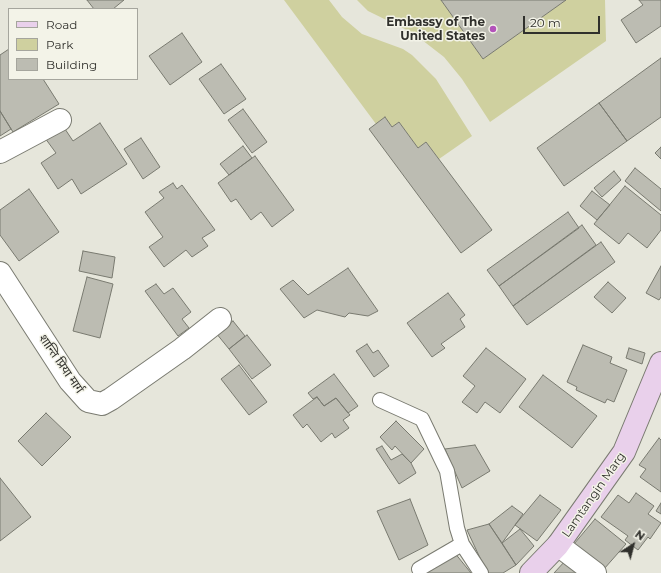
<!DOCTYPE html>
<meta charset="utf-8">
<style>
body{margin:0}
#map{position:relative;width:661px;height:573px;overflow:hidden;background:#e6e6db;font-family:Montserrat,sans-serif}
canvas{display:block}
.legend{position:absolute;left:8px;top:8px;width:130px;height:72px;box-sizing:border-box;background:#f3f3e8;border:1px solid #a5a59d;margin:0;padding:5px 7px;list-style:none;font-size:12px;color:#30302c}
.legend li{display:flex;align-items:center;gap:8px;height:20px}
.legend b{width:20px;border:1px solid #a5a59d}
.north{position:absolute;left:613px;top:525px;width:40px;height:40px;-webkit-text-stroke:3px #f3f3e8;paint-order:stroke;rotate:36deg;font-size:11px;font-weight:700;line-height:16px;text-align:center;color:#30302c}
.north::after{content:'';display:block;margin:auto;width:14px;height:18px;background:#30302c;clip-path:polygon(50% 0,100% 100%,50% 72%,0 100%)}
.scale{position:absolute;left:523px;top:16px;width:77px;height:18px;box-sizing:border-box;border:2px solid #30302c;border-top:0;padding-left:5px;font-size:12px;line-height:14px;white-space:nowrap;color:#30302c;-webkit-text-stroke:3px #f3f3e8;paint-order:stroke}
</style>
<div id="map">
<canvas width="661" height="573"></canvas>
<ul class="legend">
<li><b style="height:5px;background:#e9d0eb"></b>Road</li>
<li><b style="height:11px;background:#cfd09f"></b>Park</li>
<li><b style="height:11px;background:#bcbcb2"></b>Building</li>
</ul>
<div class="north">N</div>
<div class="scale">20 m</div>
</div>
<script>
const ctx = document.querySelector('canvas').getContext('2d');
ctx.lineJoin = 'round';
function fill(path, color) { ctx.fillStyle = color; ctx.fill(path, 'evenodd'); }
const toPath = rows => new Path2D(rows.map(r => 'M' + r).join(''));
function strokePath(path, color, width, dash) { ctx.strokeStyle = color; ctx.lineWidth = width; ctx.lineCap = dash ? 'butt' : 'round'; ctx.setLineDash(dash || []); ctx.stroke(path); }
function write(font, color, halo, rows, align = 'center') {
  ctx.font = font + ' Montserrat,"Noto Sans Devanagari",sans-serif'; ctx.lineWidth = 3; ctx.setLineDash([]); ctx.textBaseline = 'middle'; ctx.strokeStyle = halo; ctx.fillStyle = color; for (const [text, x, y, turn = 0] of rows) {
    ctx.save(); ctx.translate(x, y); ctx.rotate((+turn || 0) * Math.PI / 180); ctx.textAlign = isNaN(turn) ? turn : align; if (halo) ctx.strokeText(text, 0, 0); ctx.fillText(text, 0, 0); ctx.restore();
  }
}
fill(toPath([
 [284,0,329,0,342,17,362,34,403,49,412,55,436,79,472,136,439,159,426,142,418,148,399,122,392,127,385,117,376,124],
 [357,0,441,0,483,59,566,0,605,0,606,41,490,122,462,79,444,57,413,33,368,11]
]), '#cfd09f');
const building = toPath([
 [87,0,124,0,113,9,94,9,87,0],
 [441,0,566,0,483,59,441,0],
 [639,0,661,0,661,26,636,43,621,20,643,5,639,0],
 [182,33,202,62,170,85,149,56,182,33],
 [9,49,9,79,43,79,59,104,13,132,0,111,0,55,9,49],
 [661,58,661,117,627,141,599,103,661,58],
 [221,64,246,99,224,114,199,79,221,64],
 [599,103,627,141,564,186,537,148,599,103],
 [243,109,267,142,252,153,228,120,243,109],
 [0,111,11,129,0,136,0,111],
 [385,117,392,127,399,122,418,148,426,142,492,230,461,253,369,129,385,117],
 [100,123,127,164,81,194,72,179,58,189,41,163,56,153,45,138,63,126,73,141,100,123],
 [141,138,160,167,143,179,124,149,141,138],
 [243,146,252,158,229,175,220,164,243,146],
 [661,147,661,159,655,153,661,147],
 [255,156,294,210,272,227,261,212,251,220,236,199,231,202,218,183,255,156],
 [635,168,661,189,661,211,625,181,635,168],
 [614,171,621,180,602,197,594,188,614,171],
 [173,183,177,189,182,185,215,230,202,238,208,246,192,257,186,250,164,267,149,247,163,237,145,212,164,198,159,192,173,183],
 [625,186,661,215,661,230,647,248,628,233,619,244,594,224,625,186],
 [29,189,59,232,19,261,0,235,0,210,29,189],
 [592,191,610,205,597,220,580,206,592,191],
 [568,212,579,228,499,286,487,270,568,212],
 [582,225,596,245,513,306,499,286,582,225],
 [601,242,615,262,527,325,513,306,601,242],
 [83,251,115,257,112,278,79,271,83,251],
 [661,266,661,297,659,300,646,293,661,266],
 [348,268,378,311,368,316,349,313,345,317,317,310,304,318,280,289,293,280,308,295,348,268],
 [87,277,113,284,100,338,73,331,87,277],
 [608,282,626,298,612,313,594,297,608,282],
 [156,284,164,294,173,288,191,312,182,319,189,328,178,336,145,291,156,284],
 [448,293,465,315,460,319,465,327,441,344,445,348,432,357,407,323,448,293],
 [233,321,245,336,229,349,216,333,233,321],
 [247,335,271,365,252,379,229,349,247,335],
 [367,344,373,353,378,350,389,366,374,377,356,351,367,344],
 [583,345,612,357,610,363,627,370,614,402,607,399,605,403,576,390,577,387,567,382,583,345],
 [486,348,526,379,500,413,485,402,477,413,462,402,475,386,463,376,486,348],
 [629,348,645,353,642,364,626,358,629,348],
 [239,365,267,402,249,415,221,379,239,365],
 [334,374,358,406,348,413,336,398,324,406,317,397,313,399,308,393,334,374],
 [543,375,597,416,572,448,519,407,543,375],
 [317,397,324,406,336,398,350,415,343,420,349,428,335,438,332,433,321,442,307,424,303,428,293,415,317,397],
 [46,413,71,437,42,466,18,441,46,413],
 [396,421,424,449,411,463,395,446,392,450,380,437,396,421],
 [659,438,661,440,661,492,640,477,646,469,639,465,659,438],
 [475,445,490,471,462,488,445,449,475,445],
 [382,446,391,460,402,454,411,463,416,473,399,484,376,449,382,446],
 [0,478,31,517,0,541,0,478],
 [636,493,654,506,648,514,661,523,650,539,648,537,638,550,625,540,628,536,601,517,618,495,629,503,636,493],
 [540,495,561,510,537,541,515,525,540,495],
 [410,499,428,545,399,560,377,511,410,499],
 [661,503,661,514,656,511,661,503],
 [512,506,523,514,502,543,489,524,512,506],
 [595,519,626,544,604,569,574,544,595,519],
 [489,524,516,565,503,573,487,573,467,530,489,524],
 [520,529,534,546,516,565,502,543,520,529],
 [454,552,471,573,426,573,454,552],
 [566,560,581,573,554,573,566,560]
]);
fill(building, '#bcbcb2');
strokePath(building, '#797a70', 1);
const lane = toPath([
 [380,400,422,419,447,471,457,528,462,544],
 [419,569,462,544,481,573]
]);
const street = toPath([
 [0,152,60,120],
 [0,273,70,381,88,401,102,404,111,399,182,349,220,319],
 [558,545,595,573]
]);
const secondary = toPath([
 [531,573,558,545,624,452,661,363]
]);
strokePath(lane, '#7a7b71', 16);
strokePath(street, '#7a7b71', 24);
strokePath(secondary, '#7a7b71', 24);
strokePath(lane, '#fff', 14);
strokePath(street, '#fff', 22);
strokePath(secondary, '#e9d0eb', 22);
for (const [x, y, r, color] of [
 [493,29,4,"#b352ba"]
]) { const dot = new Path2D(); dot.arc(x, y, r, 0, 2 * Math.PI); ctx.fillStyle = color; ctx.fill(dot); strokePath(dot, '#f3f3e8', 1.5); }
write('bold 12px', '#30302c', '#f3f3e8', [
 ["Embassy of The",485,22],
 ["United States",485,36]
], 'right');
write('12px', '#30302c', '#f3f3e8', [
 ["शान्ति प्रिया मार्ग",61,364,55],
 ["Lamtangin Marg",594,495,-55]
]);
</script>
